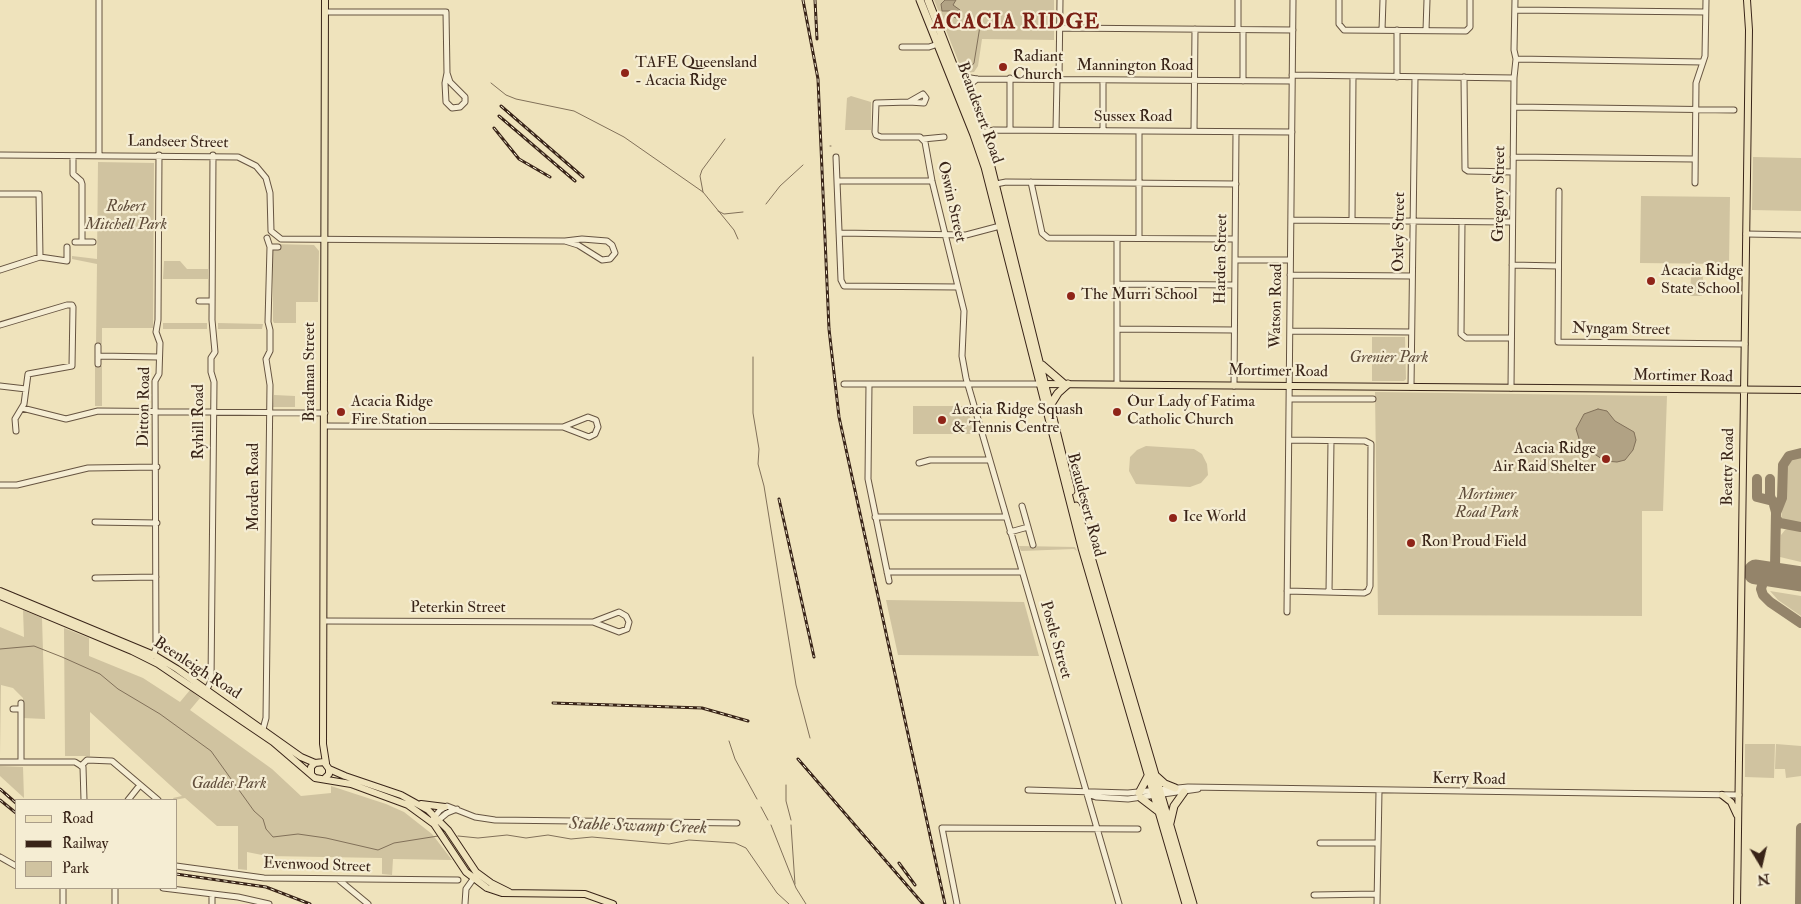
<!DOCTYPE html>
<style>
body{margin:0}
#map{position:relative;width:1801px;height:904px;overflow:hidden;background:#efe3bc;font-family:"IM FELL Double Pica",serif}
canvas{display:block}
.legend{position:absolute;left:15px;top:799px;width:162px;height:90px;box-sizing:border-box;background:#f5edd3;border:1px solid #aa9d88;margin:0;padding:6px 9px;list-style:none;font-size:15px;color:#392418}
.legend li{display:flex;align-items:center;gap:10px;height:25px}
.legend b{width:25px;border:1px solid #aa9d88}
.north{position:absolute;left:1736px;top:839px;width:50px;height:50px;-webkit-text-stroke:4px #f5edd3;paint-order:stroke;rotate:171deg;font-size:14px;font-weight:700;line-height:20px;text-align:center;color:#392418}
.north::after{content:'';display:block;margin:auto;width:18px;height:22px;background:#392418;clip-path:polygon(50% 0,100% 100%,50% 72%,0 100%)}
</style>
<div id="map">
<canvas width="1801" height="904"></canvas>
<ul class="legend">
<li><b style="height:6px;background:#efe3bc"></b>Road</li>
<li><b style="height:6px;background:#392418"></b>Railway</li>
<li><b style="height:14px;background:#d0c3a0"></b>Park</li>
</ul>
<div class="north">N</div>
</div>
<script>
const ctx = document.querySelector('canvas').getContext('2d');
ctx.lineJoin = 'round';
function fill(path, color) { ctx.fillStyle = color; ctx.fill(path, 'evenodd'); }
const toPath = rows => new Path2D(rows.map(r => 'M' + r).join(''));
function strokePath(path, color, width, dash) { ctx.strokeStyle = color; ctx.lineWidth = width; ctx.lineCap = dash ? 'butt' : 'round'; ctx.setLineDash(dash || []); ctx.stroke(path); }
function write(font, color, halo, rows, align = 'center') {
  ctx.font = font + ' "IM FELL Double Pica",serif'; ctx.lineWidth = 4.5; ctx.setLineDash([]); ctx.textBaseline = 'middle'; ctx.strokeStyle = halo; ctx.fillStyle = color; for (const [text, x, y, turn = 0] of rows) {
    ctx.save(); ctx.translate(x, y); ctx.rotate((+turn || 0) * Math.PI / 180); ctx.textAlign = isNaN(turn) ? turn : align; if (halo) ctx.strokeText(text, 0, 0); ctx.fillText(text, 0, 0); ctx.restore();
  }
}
fill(toPath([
 [934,0,1054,0,1054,40,982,39,978,66,974,72,963,73],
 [851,96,871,102,871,130,845,130,847,98],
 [1753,157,1801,158,1801,211,1752,210],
 [98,162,154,163,153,328,102,328,102,344,96,344,97,264,72,259,72,256,97,259],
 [1641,196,1730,197,1729,264,1640,263],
 [273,244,314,245,319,251,318,302,296,302,296,323,274,323,273,321],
 [164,261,180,261,187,269,208,269,208,279,163,279],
 [1691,275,1703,276,1702,296,1690,296],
 [163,323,207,323,207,329,163,329],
 [218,323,263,324,262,329,218,329],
 [1372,337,1405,337,1406,379,1404,381,1372,381],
 [95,366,102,366,102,406,95,406],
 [1375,392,1667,396,1663,511,1642,511,1642,616,1378,615],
 [274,395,295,396,295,407,273,407],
 [913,406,967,406,975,434,913,434],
 [1146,446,1194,449,1202,454,1207,464,1208,475,1201,483,1190,487,1136,484,1129,471,1130,457,1137,450],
 [1801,456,1801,524,1781,521,1786,464,1793,457],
 [1790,528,1801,529,1801,562,1780,557,1781,535,1785,530],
 [1019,546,1075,547,1077,551,1074,549,1021,551],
 [1770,591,1801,596,1801,616,1778,600],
 [886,600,1024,602,1039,656,898,655],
 [23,610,42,618,45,719,23,718,23,698,13,688,1,685,0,755,0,627,24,637],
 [64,628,89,638,89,656,143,678,180,702,190,690,200,698,190,710,272,769,301,796,331,793,331,786,386,804,404,812,432,834,452,860,393,859,392,875,382,874,382,858,267,856,247,852,247,870,238,869,238,826,217,826,185,798,174,800,173,798,182,796,90,712,90,756,65,756],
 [1745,744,1775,744,1774,778,1745,777],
 [1776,744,1801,746,1801,776,1786,778,1785,769,1775,769],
 [0,766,23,767,24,798,0,776]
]), '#d0c3a0');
const water = toPath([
 [945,0,956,0,953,5,960,10,960,16,955,18,950,11,942,11,941,4,945,0],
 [1598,409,1607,411,1615,421,1634,432,1636,440,1633,450,1625,460,1617,462,1605,461,1581,445,1576,429,1584,414,1598,409]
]);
fill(water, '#b1a284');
strokePath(water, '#817059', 1);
strokePath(toPath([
 [962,72,969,69,974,63,981,20],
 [491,83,506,95,516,99,574,111,624,137,703,192,734,230,738,239],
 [830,146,831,146],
 [703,192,700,176,702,170,725,139],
 [766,204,780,186,803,165],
 [718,211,724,214,743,212],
 [753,357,753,413,759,449,758,464,764,486,796,685,810,738],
 [0,649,34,646,62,657,100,674,118,689,160,714,211,751,254,811,263,819,266,829,273,837,298,834,326,838,378,850,394,843,438,836],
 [729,741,735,759,757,799],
 [786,785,786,801,791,820],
 [761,807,768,820],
 [771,825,796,888,806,904],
 [791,825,795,884],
 [458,836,478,838,507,835,526,838,548,835,571,839,592,837,669,844,689,840,735,843,746,848,777,893,789,904]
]), '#817059', 1);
strokePath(toPath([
 [1801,453,1789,456,1783,465,1782,498,1776,513,1775,567,1772,573,1763,582,1761,589,1763,595,1770,602,1801,623],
 [1757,479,1757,497,1773,501,1776,512],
 [1770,479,1770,496,1772,501],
 [1776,519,1780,523,1801,527],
 [1785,576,1773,574,1766,569,1760,574,1762,579,1768,580,1777,576,1801,579],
 [1800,904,1801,828]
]), '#94846a', 10);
strokePath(toPath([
 [1756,572,1801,579]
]), '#94846a', 25);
const minor = toPath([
 [1339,0,1339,24,1344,30,1466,31,1470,27,1470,0],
 [1515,10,1705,12],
 [325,12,446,12,447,73,445,83,446,102,452,108,460,107,465,102,465,97,450,82,447,73],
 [1060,28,1293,30],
 [1238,29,1238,0],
 [1382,30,1383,0],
 [1426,30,1427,0],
 [902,47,929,47,938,44],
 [1516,59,1703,62],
 [1292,75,1514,78],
 [958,76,977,79,1292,81],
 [1397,77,1397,30],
 [1464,77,1465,169,1468,171,1513,172],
 [1059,79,1060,0],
 [1243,81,1243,30],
 [963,90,977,79],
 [909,102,924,103,926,98,923,94,909,102,876,103,875,132,876,135,881,137,920,137,925,142,932,181,964,311,962,356,966,378,1119,904],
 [1514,107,1734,110],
 [1010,130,1010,78],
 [1056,130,1057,79],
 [1103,130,1103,80],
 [1194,131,1195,29],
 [977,134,994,130,1292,132],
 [923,139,944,137],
 [0,155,238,157,256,166,266,178,270,193,271,231,281,239,565,241,582,239,607,241,612,245,615,253,610,259,602,260,578,245,565,241],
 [99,155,99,0],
 [73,156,73,174,81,181,82,184,82,242],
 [836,157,841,280,844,286,958,287],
 [1513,157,1694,159],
 [837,181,932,181],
 [1031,182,1042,233,1048,238,1235,239],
 [1695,183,1696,83,1705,56,1706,0],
 [996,184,1006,182,1236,184],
 [1559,191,1558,342,1745,344],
 [0,194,39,194,40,257],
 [1291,220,1512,222],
 [1352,220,1353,76],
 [1462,222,1461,334,1466,338,1511,338],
 [839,233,966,235,1000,226],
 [1746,234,1801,235],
 [1139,238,1139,131],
 [75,242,93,242],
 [270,247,278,247],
 [1235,260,1290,260],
 [1512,265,1558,266],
 [0,270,40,257,67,261,67,247],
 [1290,275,1412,276],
 [1117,284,1234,285],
 [199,301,212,301],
 [0,325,67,305,72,305,73,307,72,366,28,374,24,404,15,419,16,431],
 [1117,329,1234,330],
 [1290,331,1411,332],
 [98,356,159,357],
 [98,364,98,346],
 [844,384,1040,384],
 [869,384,868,479,889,581],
 [1117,384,1117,239],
 [0,386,26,389],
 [1234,386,1236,132],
 [1411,387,1415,77],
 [1511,388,1514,78,1516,59,1514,50,1515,0],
 [1289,399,1373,399],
 [22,408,66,419,98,411,325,413],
 [325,426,563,427,588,417,596,420,598,427,595,434,589,437,563,427],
 [919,463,930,460,989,460],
 [0,485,17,485,88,468,157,467],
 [1022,506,1033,545],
 [875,517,1006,517],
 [95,522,157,523],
 [1010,532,1028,527],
 [887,572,1022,572],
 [95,578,156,577],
 [1287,591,1364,593,1368,591,1370,586,1371,444,1365,441,1289,440],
 [1329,592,1331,441],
 [1287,612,1293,0],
 [324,621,593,622,619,632,627,629,629,622,626,616,619,612,593,622],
 [153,656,156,648,155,381,159,374,160,343,156,332,158,320,159,155],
 [207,689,211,681,214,382,211,372,211,358,215,352,212,320,213,155],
 [13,709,21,709],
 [263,729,266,718,270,385,266,359,270,351,270,330,268,322,270,247,267,238],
 [0,762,75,762,83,767,84,800],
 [21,762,21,703],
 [81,766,87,760,112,761,158,800],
 [1028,790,1128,793,1188,787,1739,795],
 [1088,794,1096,797,1128,799,1198,789],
 [128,800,140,785],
 [433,819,440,810,447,806,475,817,495,820,737,823],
 [436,822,447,813,457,809],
 [1320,843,1378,843],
 [0,857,16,866],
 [176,866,264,878,458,880],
 [339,880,368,904],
 [163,888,238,897,269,904],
 [1314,895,1377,894],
 [63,904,63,888],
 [115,904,115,888],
 [212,904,212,894],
 [465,904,466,889,476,875],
 [957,904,942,828,1138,829],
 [1377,904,1379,791]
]);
const major = toPath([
 [325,0,323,744,326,763],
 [1040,384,1801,390],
 [0,591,154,655,177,669,301,757,315,763],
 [0,596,132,651,158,664,273,742,315,778,351,784,408,805,434,824,466,872,487,888,502,893,585,894,613,904],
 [329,769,345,776,401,795,428,810,448,830,476,872,491,883,509,892],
 [311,773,311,767,315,763,324,762,329,769,329,774,324,779],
 [1722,795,1731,802,1737,815],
 [421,804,445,807],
 [1737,904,1749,30,1747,0]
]);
const highway = toPath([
 [920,0,974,135,985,167,1082,548,1186,904],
 [928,0,988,155,1071,491],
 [1042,365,1064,384],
 [1051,404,1058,393,1068,384],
 [1076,506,1193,904],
 [1155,775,1165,784,1175,788],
 [1139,793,1148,776],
 [1141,798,1158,811],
 [1170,823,1174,806,1184,792]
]);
strokePath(minor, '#665441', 7);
strokePath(major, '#392418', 8);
strokePath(highway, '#392418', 9);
strokePath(minor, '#f5edd3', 5);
strokePath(major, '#efe3bc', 6);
strokePath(highway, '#efe3bc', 7);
const rail = toPath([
 [803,0,818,79,829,329,839,417,945,904],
 [815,0,817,39],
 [501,106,583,177],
 [499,116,575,181],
 [494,128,519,159,550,177],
 [779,499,814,657],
 [553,703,702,708,748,721],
 [798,759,923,904],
 [0,789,16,803],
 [0,800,16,813],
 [899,863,915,885],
 [176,874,266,887,310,904]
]);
strokePath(rail, '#392418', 3);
strokePath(rail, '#f5edd3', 1, [4]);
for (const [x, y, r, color] of [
 [1003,67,5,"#8f2418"],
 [625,73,5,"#8f2418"],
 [1651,281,5,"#8f2418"],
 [1071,296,5,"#8f2418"],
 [341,412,5,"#8f2418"],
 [1117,412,5,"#8f2418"],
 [942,420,5,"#8f2418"],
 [1606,459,5,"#8f2418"],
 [1173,518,5,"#8f2418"],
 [1411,543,5,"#8f2418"]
]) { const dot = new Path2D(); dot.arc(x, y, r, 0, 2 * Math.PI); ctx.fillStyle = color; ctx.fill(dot); strokePath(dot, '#f5edd3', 2); }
write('16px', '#392418', '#f5edd3', [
 ["Radiant",1013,58],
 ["Church",1013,76],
 ["TAFE Queensland",635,64],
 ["- Acacia Ridge",635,82],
 ["Acacia Ridge",1661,272],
 ["State School",1661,290],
 ["The Murri School",1081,296],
 ["Acacia Ridge",351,403],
 ["Fire Station",351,421],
 ["Our Lady of Fatima",1127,403],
 ["Catholic Church",1127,421],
 ["Acacia Ridge Squash",952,411],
 ["& Tennis Centre",952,429],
 ["Acacia Ridge",1596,450,"right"],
 ["Air Raid Shelter",1596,468,"right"],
 ["Ice World",1183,518],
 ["Ron Proud Field",1421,543]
], 'left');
write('16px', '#392418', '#f5edd3', [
 ["Mannington Road",1135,67],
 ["Beaudesert Road",979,113,70],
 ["Sussex Road",1133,118],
 ["Landseer Street",178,143,1],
 ["Gregory Street",1500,194,-89],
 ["Oswin Street",951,202,77],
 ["Oxley Street",1400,232,-89],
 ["Harden Street",1222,259,-89],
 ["Watson Road",1277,306,-89],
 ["Nyngam Street",1621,330,1],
 ["Bradman Street",311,372,-90],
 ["Mortimer Road",1278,372,1],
 ["Mortimer Road",1683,377,1],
 ["Ditton Road",145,407,-89],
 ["Ryhill Road",200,422,-90],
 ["Beatty Road",1729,467,-89],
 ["Morden Road",255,487,-90],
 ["Beaudesert Road",1085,505,75],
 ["Peterkin Street",458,609],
 ["Postle Street",1055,640,74],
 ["Beenleigh Road",197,669,33],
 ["Kerry Road",1469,780,1],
 ["Evenwood Street",317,866,2]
]);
write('italic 16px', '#5f4c3a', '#f5edd3', [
 ["Robert",126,208],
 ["Mitchell Park",126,226],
 ["Grenier Park",1389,359],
 ["Mortimer",1487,496],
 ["Road Park",1487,514],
 ["Gaddes Park",229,785]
]);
write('italic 18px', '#63503e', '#f5edd3', [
 ["Stable Swamp Creek",638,827,2]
]);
ctx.letterSpacing = '1px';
write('bold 21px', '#7a1f14', '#f5edd3', [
 ["ACACIA RIDGE",1016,23]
]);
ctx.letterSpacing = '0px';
</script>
